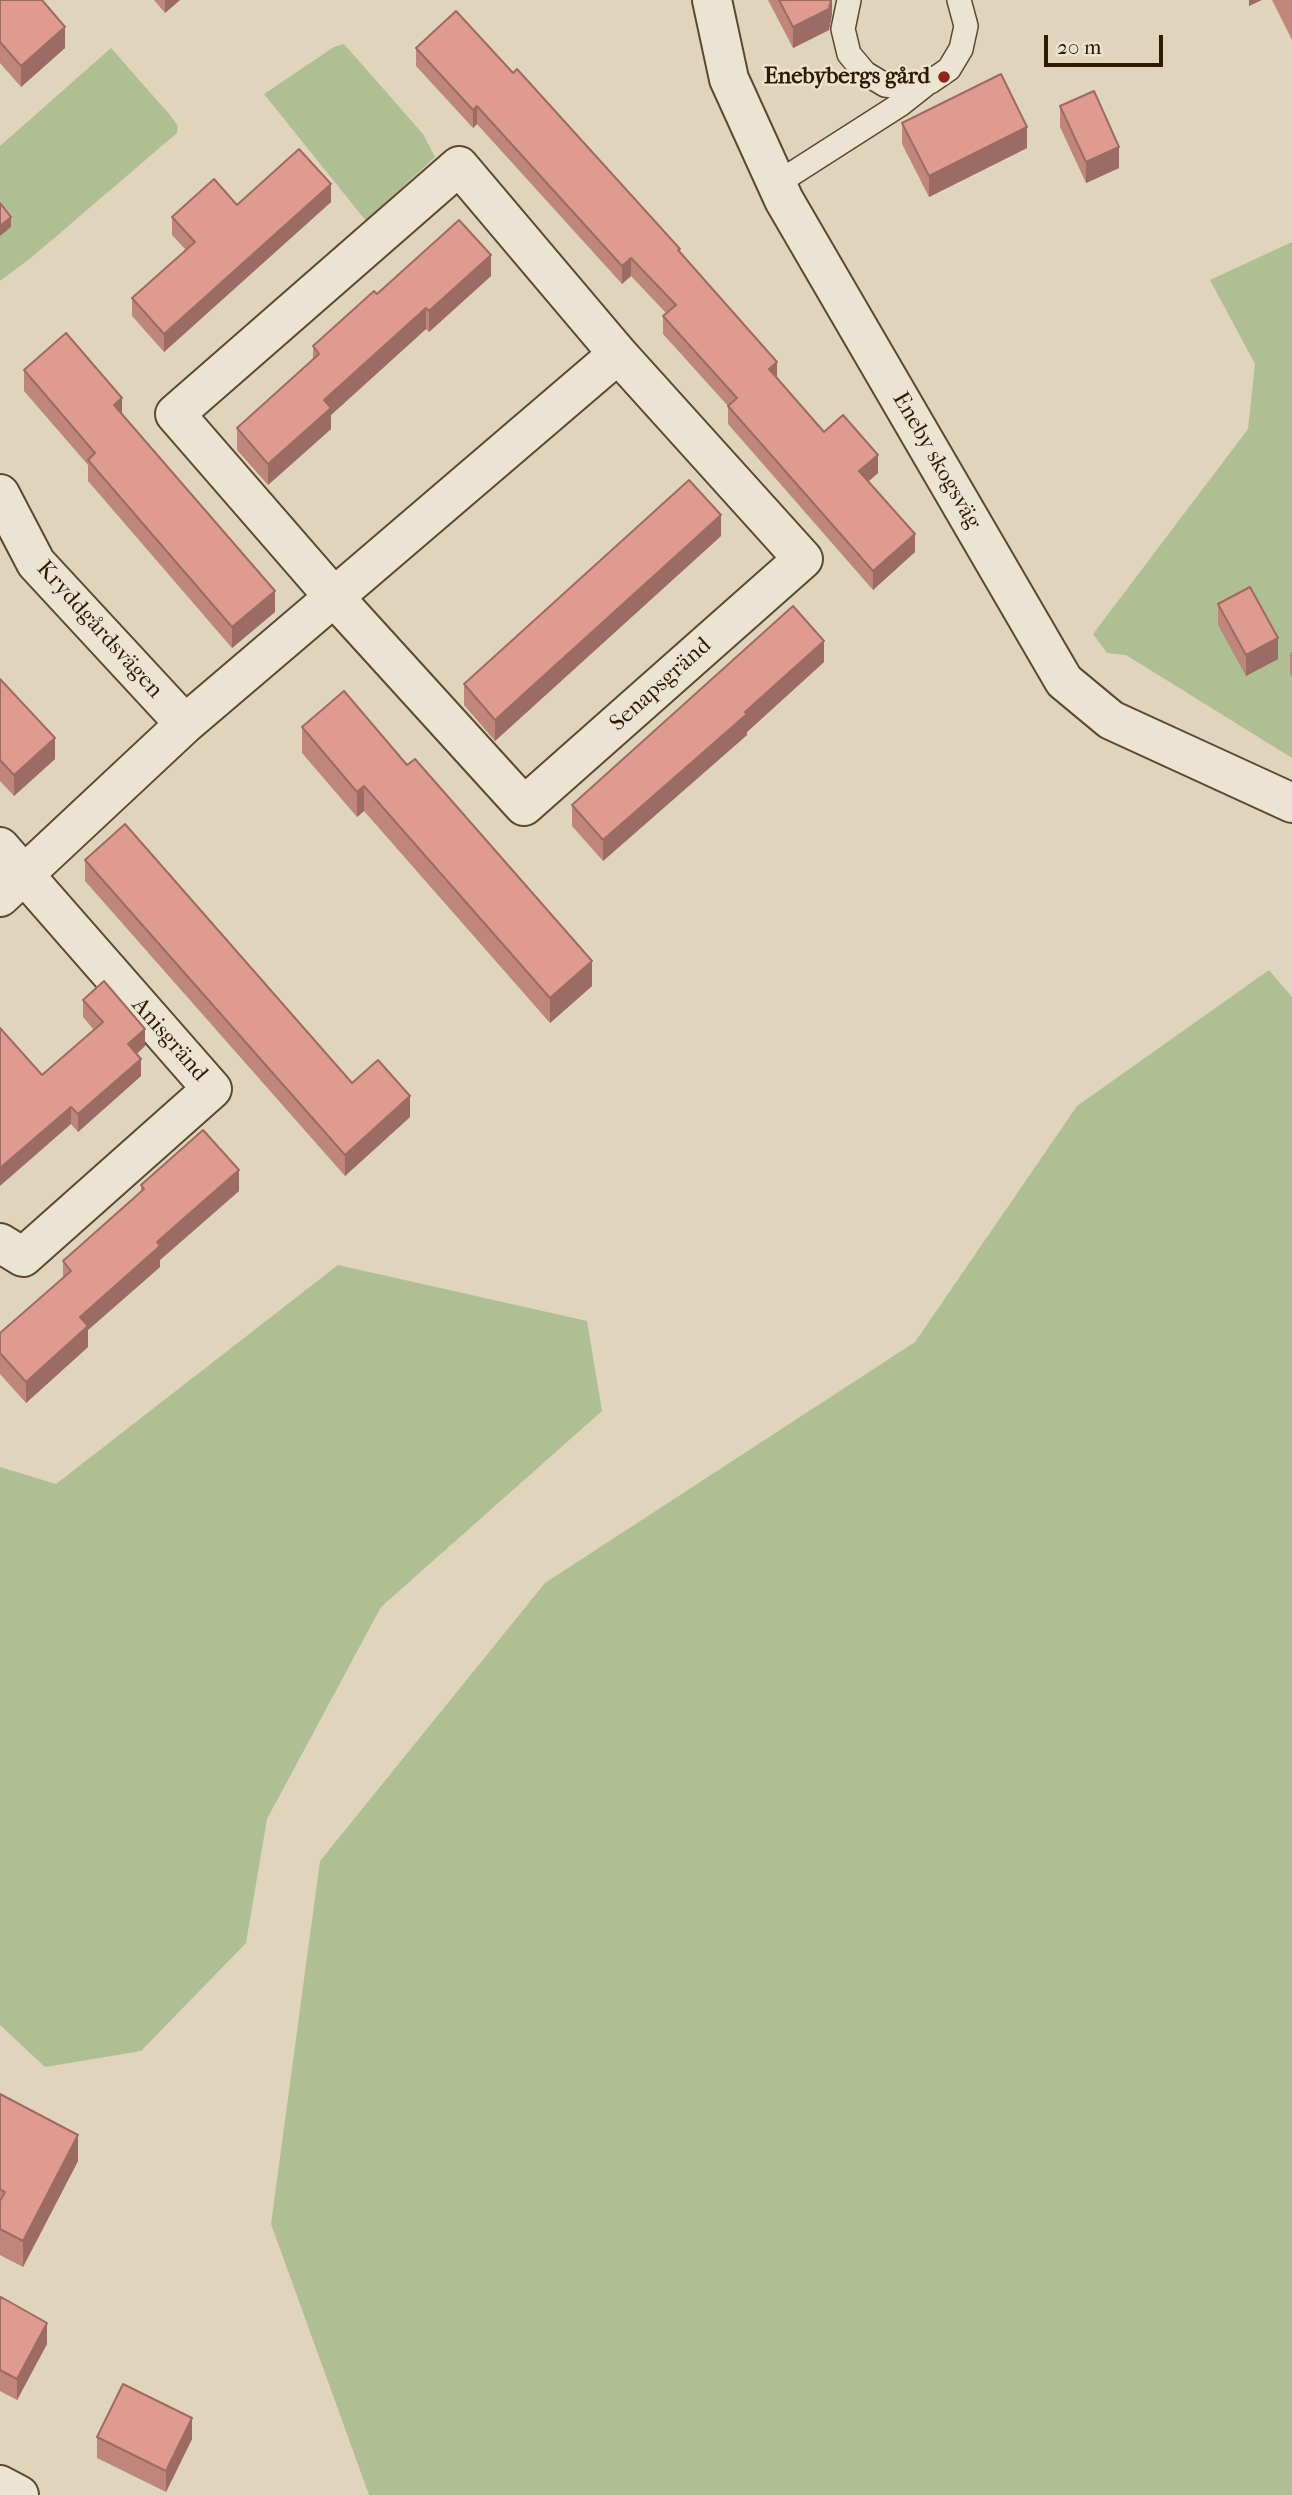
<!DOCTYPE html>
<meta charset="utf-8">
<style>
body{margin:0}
#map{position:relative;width:1292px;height:2495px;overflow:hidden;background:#e0d5bc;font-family:"IM FELL French Canon",serif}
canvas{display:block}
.scale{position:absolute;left:1044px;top:35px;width:119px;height:32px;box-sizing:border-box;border:4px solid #301a00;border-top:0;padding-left:9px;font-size:21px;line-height:24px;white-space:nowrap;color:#301a00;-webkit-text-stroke:5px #ebe4d3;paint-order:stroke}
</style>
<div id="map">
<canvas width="1292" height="2495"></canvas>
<div class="scale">20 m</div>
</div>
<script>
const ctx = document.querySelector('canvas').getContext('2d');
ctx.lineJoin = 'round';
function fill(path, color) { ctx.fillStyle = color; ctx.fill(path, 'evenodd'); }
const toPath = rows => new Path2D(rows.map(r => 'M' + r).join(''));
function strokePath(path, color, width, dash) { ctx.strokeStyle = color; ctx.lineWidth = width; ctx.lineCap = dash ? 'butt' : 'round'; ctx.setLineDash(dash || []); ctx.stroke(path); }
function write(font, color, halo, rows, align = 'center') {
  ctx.font = font + ' "IM FELL French Canon",serif'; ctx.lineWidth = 5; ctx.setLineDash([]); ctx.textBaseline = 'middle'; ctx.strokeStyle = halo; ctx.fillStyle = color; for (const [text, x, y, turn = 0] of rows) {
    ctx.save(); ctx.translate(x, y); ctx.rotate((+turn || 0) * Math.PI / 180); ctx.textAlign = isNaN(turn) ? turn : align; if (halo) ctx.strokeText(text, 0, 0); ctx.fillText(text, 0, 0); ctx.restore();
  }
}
fill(toPath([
 [344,44,423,134,435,157,366,221,264,94,334,47],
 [111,48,170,115,178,126,177,133,32,257,0,281,0,146],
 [1292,242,1292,758,1126,655,1107,653,1093,634,1248,429,1255,364,1210,280],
 [1269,970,1292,997,1292,2495,369,2495,271,2224,320,1861,545,1583,915,1342,1077,1106],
 [338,1265,587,1321,602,1411,381,1607,267,1819,246,1943,141,2051,45,2067,0,2025,0,1467,56,1484]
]), '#b0be93');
const lane = toPath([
 [849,0,843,29,849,54,865,73,885,85,908,88,930,82,949,69,961,49,966,26,959,0],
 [776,184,901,104,925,85]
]);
const street = toPath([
 [712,0,729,79,784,200,1064,681,1111,720,1292,803],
 [0,494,36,563,185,724],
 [0,847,212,1089,23,1257,0,1243],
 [0,897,185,724,334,597,618,354,459,166,175,414,334,597,524,806,803,559,618,354],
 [0,2485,19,2495]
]);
strokePath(lane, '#5c492f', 26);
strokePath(street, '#5c492f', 42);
strokePath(lane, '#ebe4d3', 23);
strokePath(street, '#ebe4d3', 38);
fill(toPath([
 [0,0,65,48,21,87,0,63],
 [154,0,180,0,165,13],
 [768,0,832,0,832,14,829,30,793,48],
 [1272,0,1292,0,1292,40],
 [416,48,513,73,680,252,777,378,824,432,878,473,868,481,915,552,873,590,728,424,728,406,663,334,663,316,666,313,631,276,622,284,477,124,473,128,416,66],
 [1060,106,1119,168,1086,183,1060,127],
 [902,123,1027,148,929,197,902,144],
 [331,202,164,352,132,316,132,298,186,250,172,235,172,217,237,205],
 [491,276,429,332,426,329,331,415,331,429,268,485,237,450,237,428,313,360,313,346,377,294],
 [24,370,122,413,275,612,232,648,88,481,88,465,24,391],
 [721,536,495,741,464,705,464,684],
 [1218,604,1278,659,1246,676,1218,625],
 [1292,652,1292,677,1290,674,1290,653],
 [824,662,747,732,747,735,603,861,572,826,572,805],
 [0,679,55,759,14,796,0,781],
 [302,727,407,765,592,986,550,1023,364,811,357,817,302,753],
 [85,860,352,1083,410,1117,345,1176,85,881],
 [83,1000,145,1046,137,1054,141,1076,78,1132,71,1124,42,1075,94,1030,83,1017],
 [141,1185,239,1191,160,1260,160,1267,88,1330,88,1347,26,1403,0,1374,0,1333,63,1278,63,1261,141,1192],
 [0,2094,78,2161,23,2267,0,2255],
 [0,2300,47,2344,17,2400,0,2391],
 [97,2437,192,2439,166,2492,97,2458]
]), '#c0857b');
fill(toPath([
 [165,0,180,0,165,13],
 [831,0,832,0,832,14,829,30,793,48,793,27],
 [1249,0,1262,0,1249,6],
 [65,27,65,48,21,87,21,66],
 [477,106,477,124,473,128,473,110],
 [1027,127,1027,148,929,197,929,176],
 [1119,147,1119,168,1086,183,1086,162],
 [331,184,331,202,164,352,164,334],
 [11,217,11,227,0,236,0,226],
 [491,255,491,276,429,332,429,311],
 [631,258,631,276,622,284,622,266],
 [426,308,426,329,331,415,331,429,268,485,268,464,324,400],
 [777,362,777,380,769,369],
 [122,398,122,419,114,405],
 [878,455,878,473,859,490,859,471],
 [721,515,721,536,495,741,495,720],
 [915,534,915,552,873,590,873,571],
 [275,591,275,612,232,648,232,627],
 [1278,638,1278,659,1246,676,1246,655],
 [824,641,824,662,747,732,747,735,603,861,603,840],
 [55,738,55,759,14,796,14,775],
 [364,786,364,811,357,817,357,792],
 [592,961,592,986,550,1023,550,998],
 [145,1029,145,1046,128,1061,128,1044],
 [141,1059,141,1076,78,1132,78,1114],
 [410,1096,410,1117,345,1176,345,1155],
 [71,1107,71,1124,0,1186,0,1168],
 [239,1170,239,1191,160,1260,160,1267,88,1330,88,1347,26,1403,26,1382,80,1317,157,1242],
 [78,2135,78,2161,23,2267,23,2241],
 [47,2323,47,2344,17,2400,17,2379],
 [192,2418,192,2439,166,2492,166,2471]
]), '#9c6c64');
const building = toPath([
 [0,0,42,0,65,27,21,66,0,42,0,0],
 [779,0,831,0,829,9,793,27,779,0],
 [456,11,513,73,517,69,680,249,678,250,777,362,769,369,824,432,843,415,878,455,859,471,915,534,873,571,728,406,737,398,663,316,676,305,631,258,622,266,477,106,473,110,416,48,456,11],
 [1001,74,1027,127,929,176,902,123,1001,74],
 [1094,91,1119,147,1086,162,1060,106,1094,91],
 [299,149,331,184,164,334,132,298,195,242,172,217,214,179,237,205,299,149],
 [0,203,11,217,0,226,0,203],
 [459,220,491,255,429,311,426,308,324,400,331,408,268,464,237,428,319,354,313,346,374,291,377,294,459,220],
 [66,333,122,398,114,405,275,591,232,627,88,460,95,453,24,370,66,333],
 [689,480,721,515,495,720,464,684,689,480],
 [1250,587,1278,638,1246,655,1218,604,1250,587],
 [793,606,824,641,745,712,747,714,603,840,572,805,793,606],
 [0,679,55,738,14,775,0,760,0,679],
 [344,691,407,765,415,759,592,961,550,998,364,786,357,792,302,727,344,691],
 [125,824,352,1083,378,1060,410,1096,345,1155,85,860,125,824],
 [104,981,145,1029,128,1044,141,1059,78,1114,71,1107,0,1168,0,1028,42,1075,103,1022,83,1000,104,981],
 [203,1130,239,1170,157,1242,160,1246,80,1317,88,1326,26,1382,0,1353,0,1333,71,1271,63,1261,144,1189,141,1185,203,1130],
 [0,2094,78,2135,23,2241,0,2229,0,2201,5,2192,0,2189,0,2094],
 [1,2297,47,2323,17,2379,0,2370,0,2300,1,2297],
 [123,2384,192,2418,166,2471,97,2437,123,2384]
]);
fill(building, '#df9b8f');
strokePath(building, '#9c6c64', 2);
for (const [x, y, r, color] of [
 [944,77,7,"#8f2418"]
]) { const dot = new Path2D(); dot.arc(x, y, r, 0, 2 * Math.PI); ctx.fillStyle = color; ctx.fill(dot); strokePath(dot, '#ebe4d3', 2.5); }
write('bold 23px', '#301a00', '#ebe4d3', [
 ["Enebybergs gård",930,77]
], 'right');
write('23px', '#301a00', '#ebe4d3', [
 ["Eneby skogsväg",936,461,60],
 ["Kryddgårdsvägen",99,630,48],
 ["Senapsgränd",661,685,-42],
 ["Anisgränd",169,1040,49]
]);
</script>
